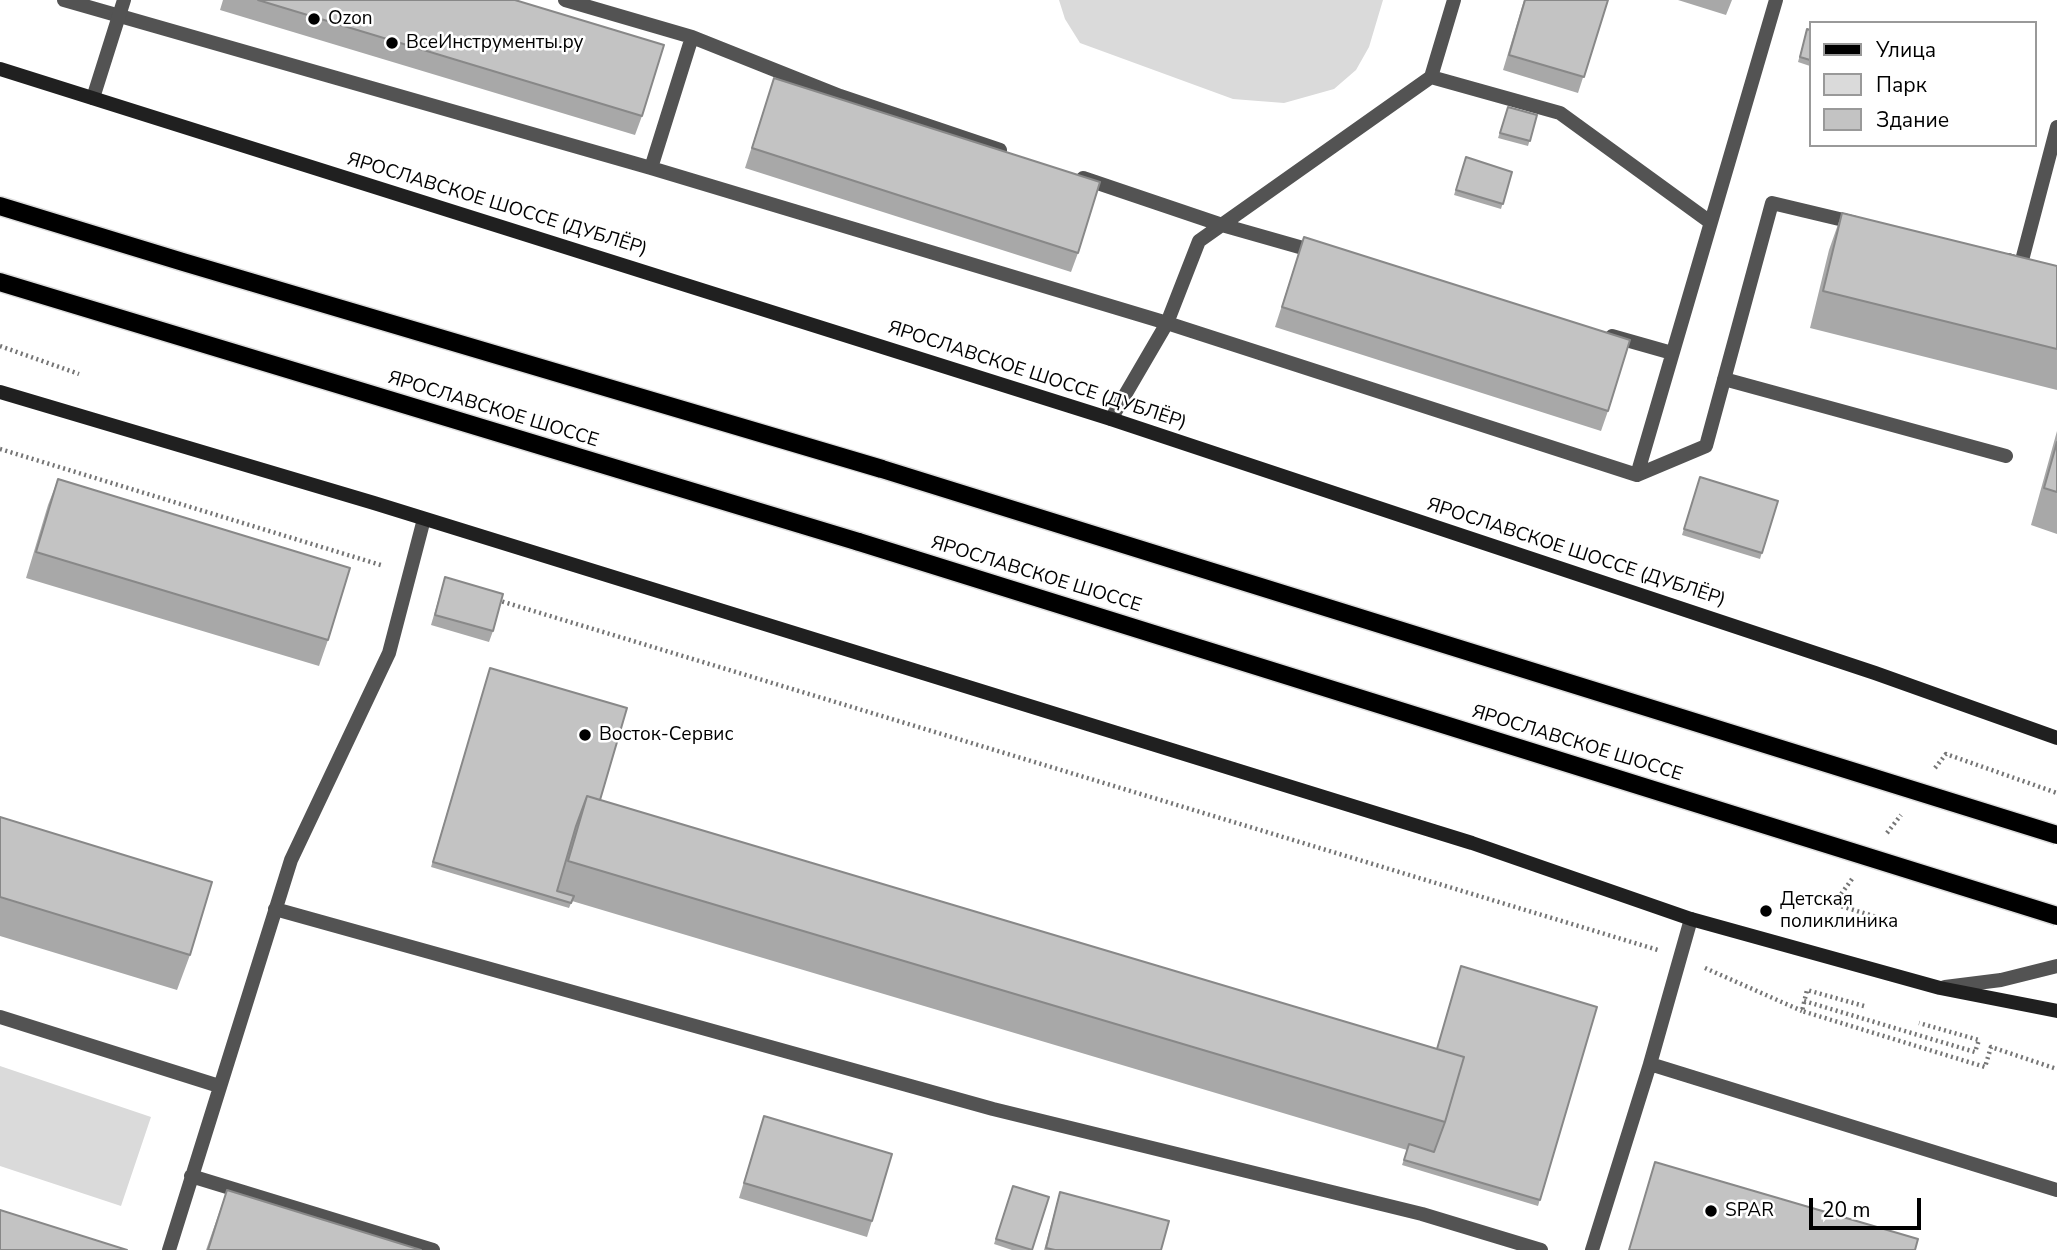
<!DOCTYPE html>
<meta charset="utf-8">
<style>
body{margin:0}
#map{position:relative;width:2057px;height:1250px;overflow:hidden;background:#fff;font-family:"Nunito Sans",sans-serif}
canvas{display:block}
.legend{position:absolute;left:1809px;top:21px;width:228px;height:126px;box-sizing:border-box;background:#fff;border:2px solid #999;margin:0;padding:9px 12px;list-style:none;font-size:21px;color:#000}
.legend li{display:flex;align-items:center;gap:14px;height:35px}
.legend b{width:35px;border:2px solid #999}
.scale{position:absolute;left:1809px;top:1198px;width:112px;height:32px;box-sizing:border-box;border:4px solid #000;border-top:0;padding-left:9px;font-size:21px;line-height:24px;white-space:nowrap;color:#000;-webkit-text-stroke:5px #fff;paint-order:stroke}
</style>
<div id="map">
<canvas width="2057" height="1250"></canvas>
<ul class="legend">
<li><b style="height:9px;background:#000"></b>Улица</li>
<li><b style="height:19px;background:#dadada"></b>Парк</li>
<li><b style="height:19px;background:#c3c3c3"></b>Здание</li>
</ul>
<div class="scale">20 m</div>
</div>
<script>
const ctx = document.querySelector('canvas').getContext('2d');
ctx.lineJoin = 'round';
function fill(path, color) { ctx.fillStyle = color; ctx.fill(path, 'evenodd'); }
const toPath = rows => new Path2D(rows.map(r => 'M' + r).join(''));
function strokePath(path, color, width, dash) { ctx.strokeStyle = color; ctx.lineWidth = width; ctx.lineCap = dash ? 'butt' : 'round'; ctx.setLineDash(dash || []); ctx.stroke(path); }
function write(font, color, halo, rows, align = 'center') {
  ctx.font = font + ' "Nunito Sans",sans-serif'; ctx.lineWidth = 5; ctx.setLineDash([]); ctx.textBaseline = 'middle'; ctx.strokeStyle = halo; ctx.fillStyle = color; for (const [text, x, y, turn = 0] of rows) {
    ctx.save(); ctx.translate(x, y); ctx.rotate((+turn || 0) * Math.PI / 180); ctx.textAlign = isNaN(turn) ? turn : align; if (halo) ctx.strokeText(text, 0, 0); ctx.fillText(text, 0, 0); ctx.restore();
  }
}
fill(toPath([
 [1059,0,1383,0,1369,47,1356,70,1334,89,1284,103,1233,99,1080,43,1065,19],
 [0,1066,151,1117,121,1206,0,1166]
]), '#dadada');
const primary = toPath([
 [0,206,183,262,882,469],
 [0,282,859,542]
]);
strokePath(primary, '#dbdbdb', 21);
strokePath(toPath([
 [0,346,79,374],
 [0,449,384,566],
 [497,600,1658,950],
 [1935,768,1946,754,2057,793],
 [1887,833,1901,815],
 [1852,879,1834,904,1890,921],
 [1705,968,1802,1011],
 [1804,1001,1975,1052,1979,1040,1919,1023],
 [1864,1006,1807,990,1802,1011,1985,1067,1991,1047,2057,1069]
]), '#757575', 4.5, [2, 3.5]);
strokePath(toPath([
 [64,0,651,168,1167,323,1637,475,1706,446,1772,203,1856,223],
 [565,0,692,37,840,96,1000,150],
 [1431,77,1560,113,1710,222],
 [651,168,692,37],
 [1083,178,1222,225,1317,252],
 [2008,260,2021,264,2057,127],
 [1612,336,1672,353],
 [1724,379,2006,456],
 [1111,419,1167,323,1199,241,1431,77,1454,0],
 [1637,475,1776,0],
 [275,909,993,1109,1422,1214,1541,1250],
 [1691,919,1650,1064,2057,1190],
 [0,1017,219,1086],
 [191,1176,433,1250],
 [169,1250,291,860,389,653,424,519],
 [1592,1250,1650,1064]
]), '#535353', 14);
strokePath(toPath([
 [93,98,124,0],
 [1945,987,2001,980,2057,966]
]), '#535353', 14);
strokePath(toPath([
 [0,69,1111,419,1875,673,2057,738],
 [0,392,374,503,1472,843,1691,919,1940,988,2057,1011]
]), '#202020', 14);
strokePath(primary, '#000', 18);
const primaryBridge = toPath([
 [882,469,2057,835],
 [859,542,2057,916]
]);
strokePath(primaryBridge, '#dbdbdb', 21, []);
strokePath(primaryBridge, '#000', 18);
fill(toPath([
 [223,0,515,0,642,116,635,135,220,10],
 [1524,0,1608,0,1578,93,1503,70],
 [1678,0,1732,0,1726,15],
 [1807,29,1810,30,1810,66,1798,62],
 [774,78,1078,253,1071,272,745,168],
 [1508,107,1537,115,1528,146,1498,138],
 [1466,157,1512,172,1501,209,1454,195],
 [1842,213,2057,266,2057,390,1810,328,1829,250],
 [1304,237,1608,411,1601,431,1275,327],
 [2057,431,2057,534,2031,525],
 [1700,477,1778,501,1760,559,1682,535],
 [58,479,328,640,319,666,26,578,48,505],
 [445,577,493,631,489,642,431,625],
 [490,668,600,800,1436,1049,1597,1007,1538,1206,1402,1165,1407,1150,572,901,569,908,431,867],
 [0,817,190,955,177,990,0,936],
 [764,1116,872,1221,867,1237,739,1198],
 [1655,1162,1915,1250,1629,1250],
 [1013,1186,1032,1250,1012,1250,994,1244],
 [227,1190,421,1250,206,1250],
 [1060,1192,1161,1250,1044,1250]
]), '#a8a8a8');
const building = toPath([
 [258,0,515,0,664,45,642,116,258,0],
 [1525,0,1608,0,1584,77,1509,55,1525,0],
 [1807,29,1810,30,1810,60,1800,57,1807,29],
 [774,78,1100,182,1078,253,752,148,774,78],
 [1508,107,1537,115,1530,141,1500,133,1508,107],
 [1466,157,1512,172,1503,204,1456,190,1466,157],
 [1842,213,2057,266,2057,349,1823,291,1842,213],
 [1304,237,1630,340,1608,411,1282,307,1304,237],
 [2057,442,2057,492,2044,488,2057,442],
 [1700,477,1778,501,1762,553,1684,529,1700,477],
 [58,479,350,568,328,640,36,552,58,479],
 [445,577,503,594,493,631,435,615,445,577],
 [490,668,627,708,600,800,587,796,576,826,557,891,574,896,571,903,433,862,490,668],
 [587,796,1464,1057,1445,1122,568,861,587,796],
 [0,817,212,882,190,955,0,897,0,817],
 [1461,966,1597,1007,1540,1200,1404,1160,1409,1144,1434,1152,1445,1122,1464,1057,1437,1049,1461,966],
 [764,1116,892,1154,872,1221,744,1183,764,1116],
 [1655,1162,1918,1239,1915,1250,1629,1250,1655,1162],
 [1013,1186,1049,1197,1032,1250,996,1239,1013,1186],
 [227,1190,421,1250,208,1250,227,1190],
 [1060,1192,1169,1221,1161,1250,1055,1250,1046,1248,1060,1192],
 [0,1210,127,1250,0,1250,0,1210]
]);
fill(building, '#c3c3c3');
strokePath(building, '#888', 2);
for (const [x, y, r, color] of [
 [314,19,7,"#000"],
 [392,43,7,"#000"],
 [585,735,7,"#000"],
 [1766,911,7,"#000"],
 [1711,1211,7,"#000"]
]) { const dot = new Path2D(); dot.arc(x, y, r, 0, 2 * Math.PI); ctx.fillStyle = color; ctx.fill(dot); strokePath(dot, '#fff', 2.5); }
write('19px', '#000', '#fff', [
 ["Ozon",328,19],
 ["ВсеИнструменты.ру",406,43],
 ["Восток-Сервис",599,735],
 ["Детская",1780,900],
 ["поликлиника",1780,922],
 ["SPAR",1725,1211]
], 'left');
write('19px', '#000', '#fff', [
 ["ЯРОСЛАВСКОЕ ШОССЕ (ДУБЛЁР)",497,205,17],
 ["ЯРОСЛАВСКОЕ ШОССЕ (ДУБЛЁР)",1037,376,18],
 ["ЯРОСЛАВСКОЕ ШОССЕ",493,410,17],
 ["ЯРОСЛАВСКОЕ ШОССЕ (ДУБЛЁР)",1576,553,18],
 ["ЯРОСЛАВСКОЕ ШОССЕ",1036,575,17],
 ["ЯРОСЛАВСКОЕ ШОССЕ",1577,744,17]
]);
</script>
